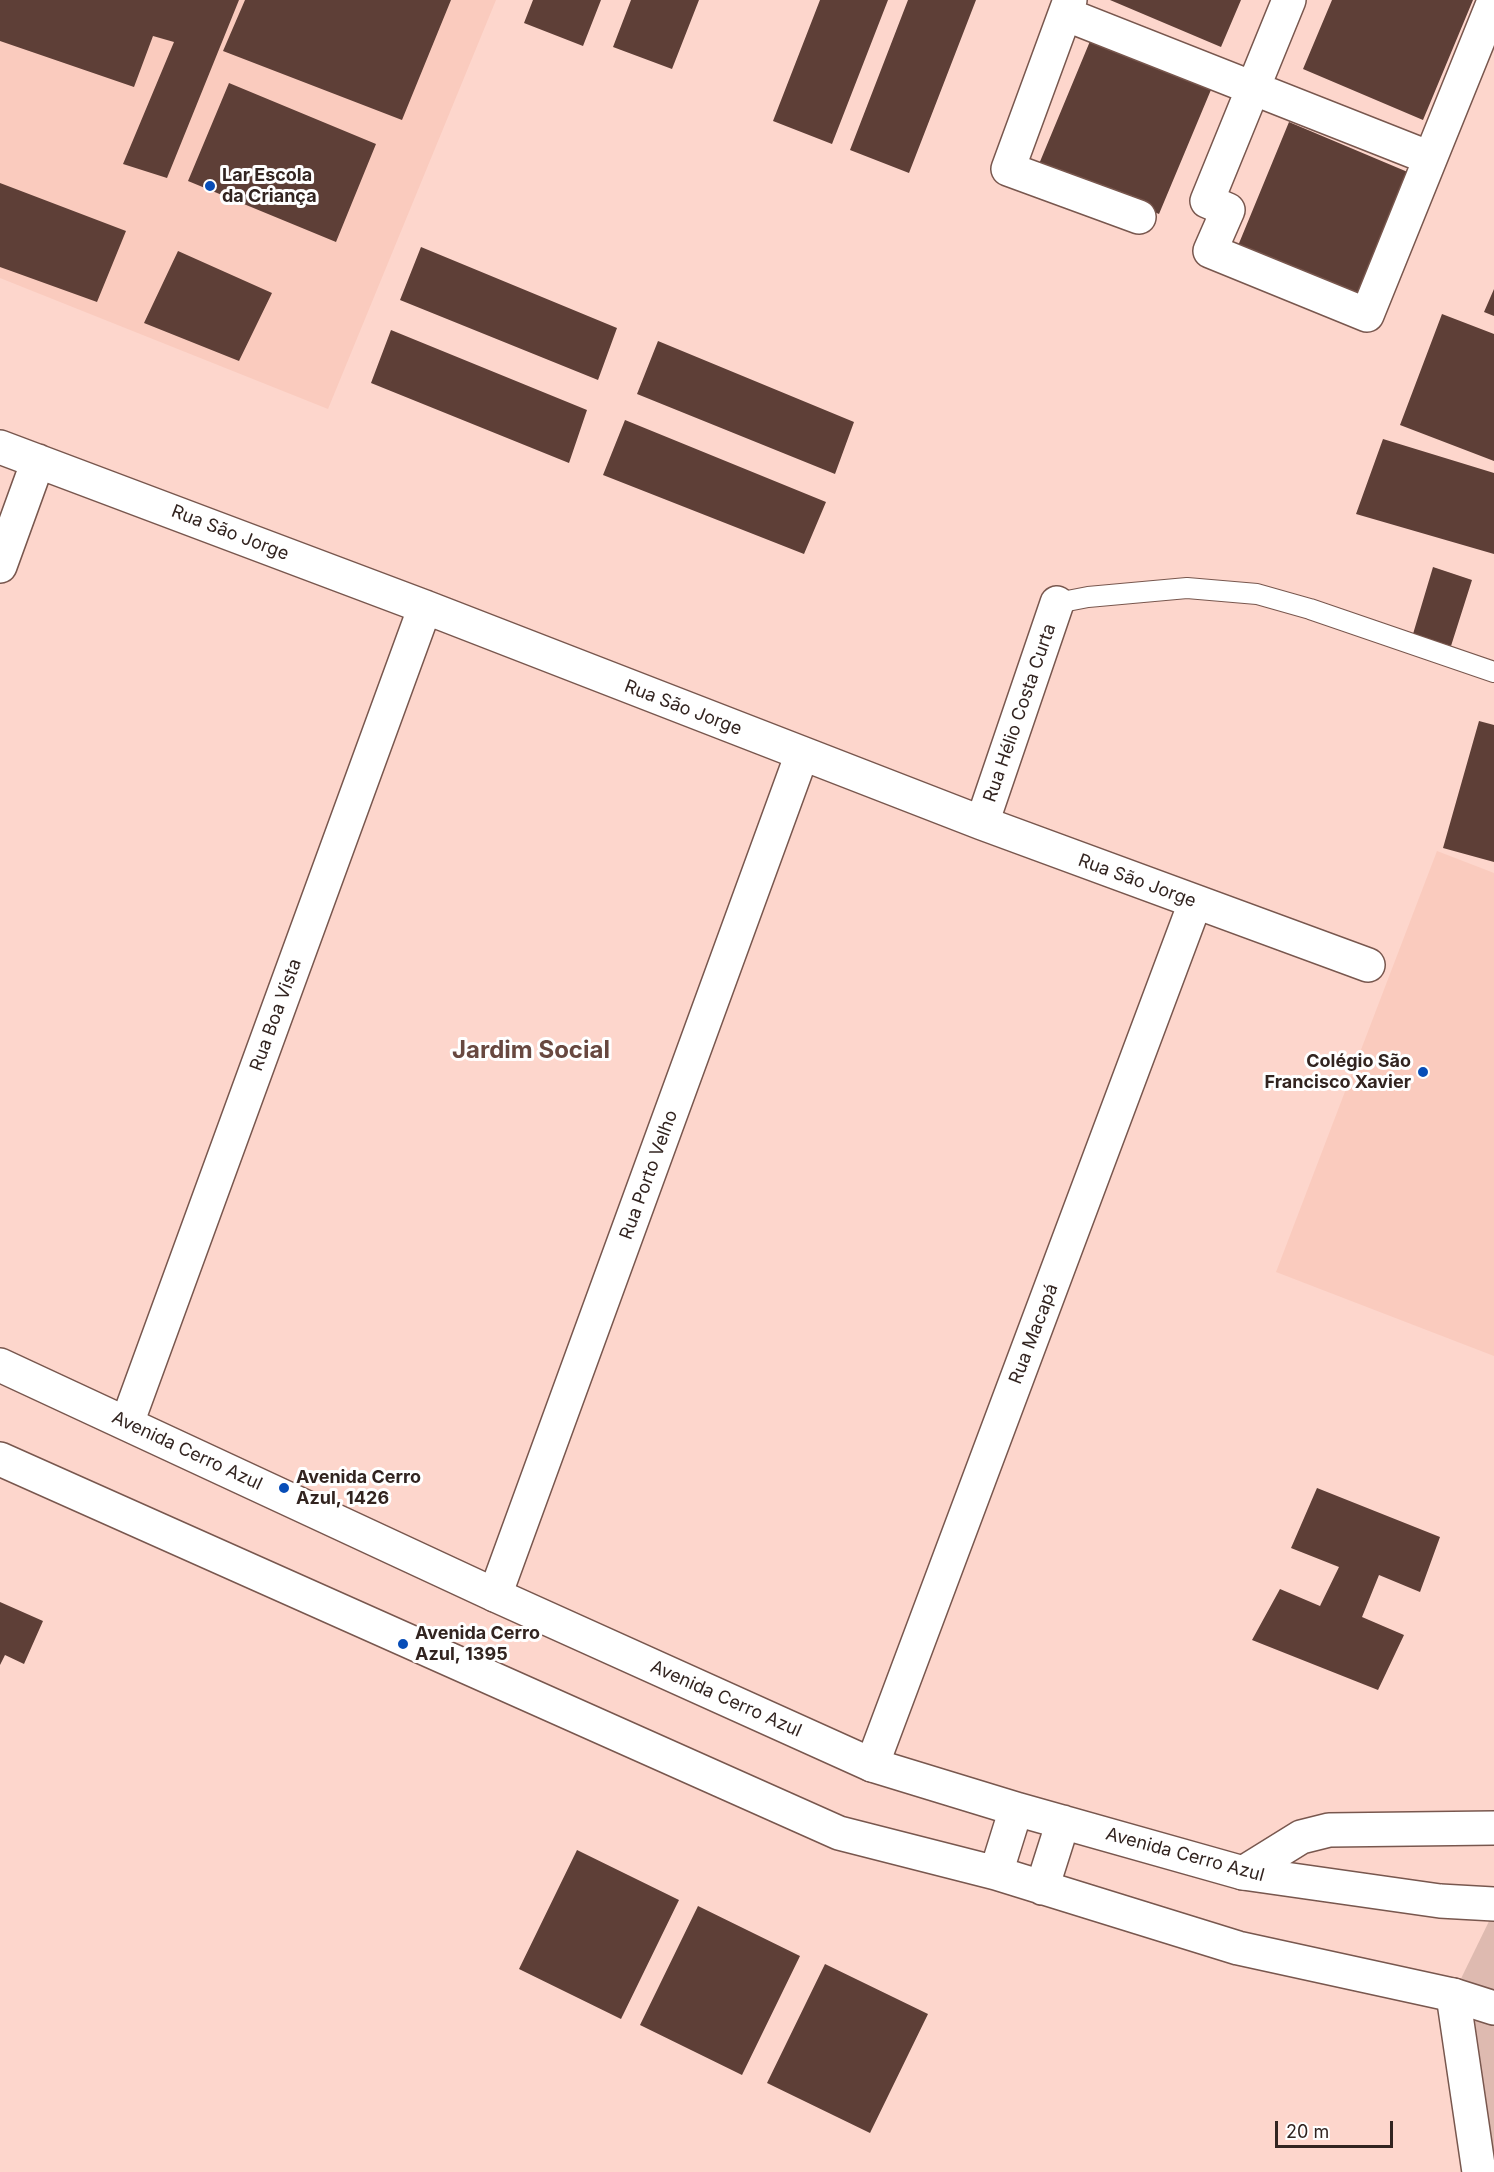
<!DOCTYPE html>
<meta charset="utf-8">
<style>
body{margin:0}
#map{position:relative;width:1494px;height:2172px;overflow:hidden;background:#fdd6cc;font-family:Inter,sans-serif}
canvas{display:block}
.scale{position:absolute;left:1275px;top:2121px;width:118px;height:27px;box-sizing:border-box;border:3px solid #322420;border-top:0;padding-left:8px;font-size:18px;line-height:21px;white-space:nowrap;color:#322420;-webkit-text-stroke:4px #fff;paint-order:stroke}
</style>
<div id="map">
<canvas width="1494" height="2172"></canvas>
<div class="scale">20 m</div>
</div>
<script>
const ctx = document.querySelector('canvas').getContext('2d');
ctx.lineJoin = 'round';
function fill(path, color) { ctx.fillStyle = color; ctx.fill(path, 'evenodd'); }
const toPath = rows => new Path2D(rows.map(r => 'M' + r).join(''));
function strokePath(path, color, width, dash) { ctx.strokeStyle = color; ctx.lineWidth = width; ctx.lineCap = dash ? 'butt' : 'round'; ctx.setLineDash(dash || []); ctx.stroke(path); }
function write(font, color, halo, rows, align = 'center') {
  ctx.font = font + ' Inter,sans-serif'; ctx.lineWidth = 6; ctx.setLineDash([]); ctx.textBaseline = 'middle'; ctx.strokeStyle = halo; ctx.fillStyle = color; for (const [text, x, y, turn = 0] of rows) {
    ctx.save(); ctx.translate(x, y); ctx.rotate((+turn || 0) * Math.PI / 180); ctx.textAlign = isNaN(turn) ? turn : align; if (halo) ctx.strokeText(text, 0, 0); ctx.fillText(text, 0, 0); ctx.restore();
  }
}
fill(toPath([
 [0,0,496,0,328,409,0,278],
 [1437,851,1494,873,1494,1356,1276,1272]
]), '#facbbe');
fill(toPath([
 [1494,1911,1494,2172,1453,1995]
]), '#debab0');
fill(toPath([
 [0,0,239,0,167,178,123,164,174,42,153,36,134,87,0,41],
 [245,0,451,0,402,120,223,51],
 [533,0,601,0,583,46,524,23],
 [631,0,699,0,672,69,613,47],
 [820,0,888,0,832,144,773,121],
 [908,0,976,0,909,173,850,150],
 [1110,0,1241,0,1221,47],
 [1332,0,1473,0,1423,120,1303,69],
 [1093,34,1213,85,1159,214,1039,164],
 [229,83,376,144,336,242,188,181],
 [1289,122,1410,173,1355,303,1235,253],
 [0,183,126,231,97,302,0,267],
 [421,247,617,328,598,380,400,300],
 [178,251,272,293,239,361,144,323],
 [1494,289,1494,316,1484,312],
 [1442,314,1494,334,1494,461,1400,425],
 [391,330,587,410,569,463,371,383],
 [658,341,854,422,835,474,637,394],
 [625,420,826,502,804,554,603,475],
 [1383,439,1494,473,1494,554,1356,514],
 [1433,567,1472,580,1451,646,1413,634],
 [1479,721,1494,725,1494,862,1443,848],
 [1317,1488,1440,1537,1420,1592,1379,1575,1362,1617,1404,1635,1378,1690,1252,1640,1280,1589,1320,1606,1339,1567,1291,1548],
 [0,1602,43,1621,24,1664,5,1655,0,1665],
 [577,1850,679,1900,621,2019,519,1969],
 [698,1906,800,1956,742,2075,640,2025],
 [825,1964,928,2014,870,2133,767,2083]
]), '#5e3f37');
const service = toPath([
 [1057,603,1088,597,1187,588,1257,594,1310,609,1494,672]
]);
const minor = toPath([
 [1070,0,1008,169,1139,217],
 [1289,0,1207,201,1228,210,1210,251,1367,315,1494,1],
 [1065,14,1430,158],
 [0,447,425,607,982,823,1368,965],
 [0,566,38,461],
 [982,823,1057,603],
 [127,1423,425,607],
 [495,1595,802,754],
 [872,1765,1195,903],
 [1243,1873,1301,1837,1329,1830,1494,1828],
 [1453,1995,1479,2172]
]);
const secondary = toPath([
 [0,1365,495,1595,872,1765,1016,1809,1243,1873,1440,1901,1494,1904],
 [0,1459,839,1833,996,1873,1238,1948,1453,1995,1494,2008],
 [996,1873,1016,1809],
 [1042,1888,1063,1822]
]);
strokePath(service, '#78574e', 22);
strokePath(minor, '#78574e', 36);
strokePath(secondary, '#78574e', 36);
strokePath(service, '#fff', 20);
strokePath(minor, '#fff', 33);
strokePath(secondary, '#fff', 33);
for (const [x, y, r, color] of [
 [210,186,6,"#074db7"],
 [1423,1072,6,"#074db7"],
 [284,1488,6,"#074db7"],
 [403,1644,6,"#074db7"]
]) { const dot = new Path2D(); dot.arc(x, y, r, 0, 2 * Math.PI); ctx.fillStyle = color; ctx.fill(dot); strokePath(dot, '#fff', 2); }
write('bold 18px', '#322420', '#fff', [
 ["Lar Escola",222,176],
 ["da Criança",222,197],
 ["Colégio São",1411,1062,"right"],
 ["Francisco Xavier",1411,1083,"right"],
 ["Avenida Cerro",296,1478],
 ["Azul, 1426",296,1499],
 ["Avenida Cerro",415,1634],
 ["Azul, 1395",415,1655]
], 'left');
write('18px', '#322420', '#fff', [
 ["Rua São Jorge",230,533,21],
 ["Rua São Jorge",683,708,21],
 ["Rua Hélio Costa Curta",1020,713,-71],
 ["Rua São Jorge",1137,881,20],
 ["Rua Boa Vista",276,1015,-70],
 ["Rua Porto Velho",649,1175,-70],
 ["Rua Macapá",1034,1334,-69],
 ["Avenida Cerro Azul",187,1451,25],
 ["Avenida Cerro Azul",726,1699,24],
 ["Avenida Cerro Azul",1185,1855,15]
]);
write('bold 24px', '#684840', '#fff', [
 ["Jardim Social",531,1051]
]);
</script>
